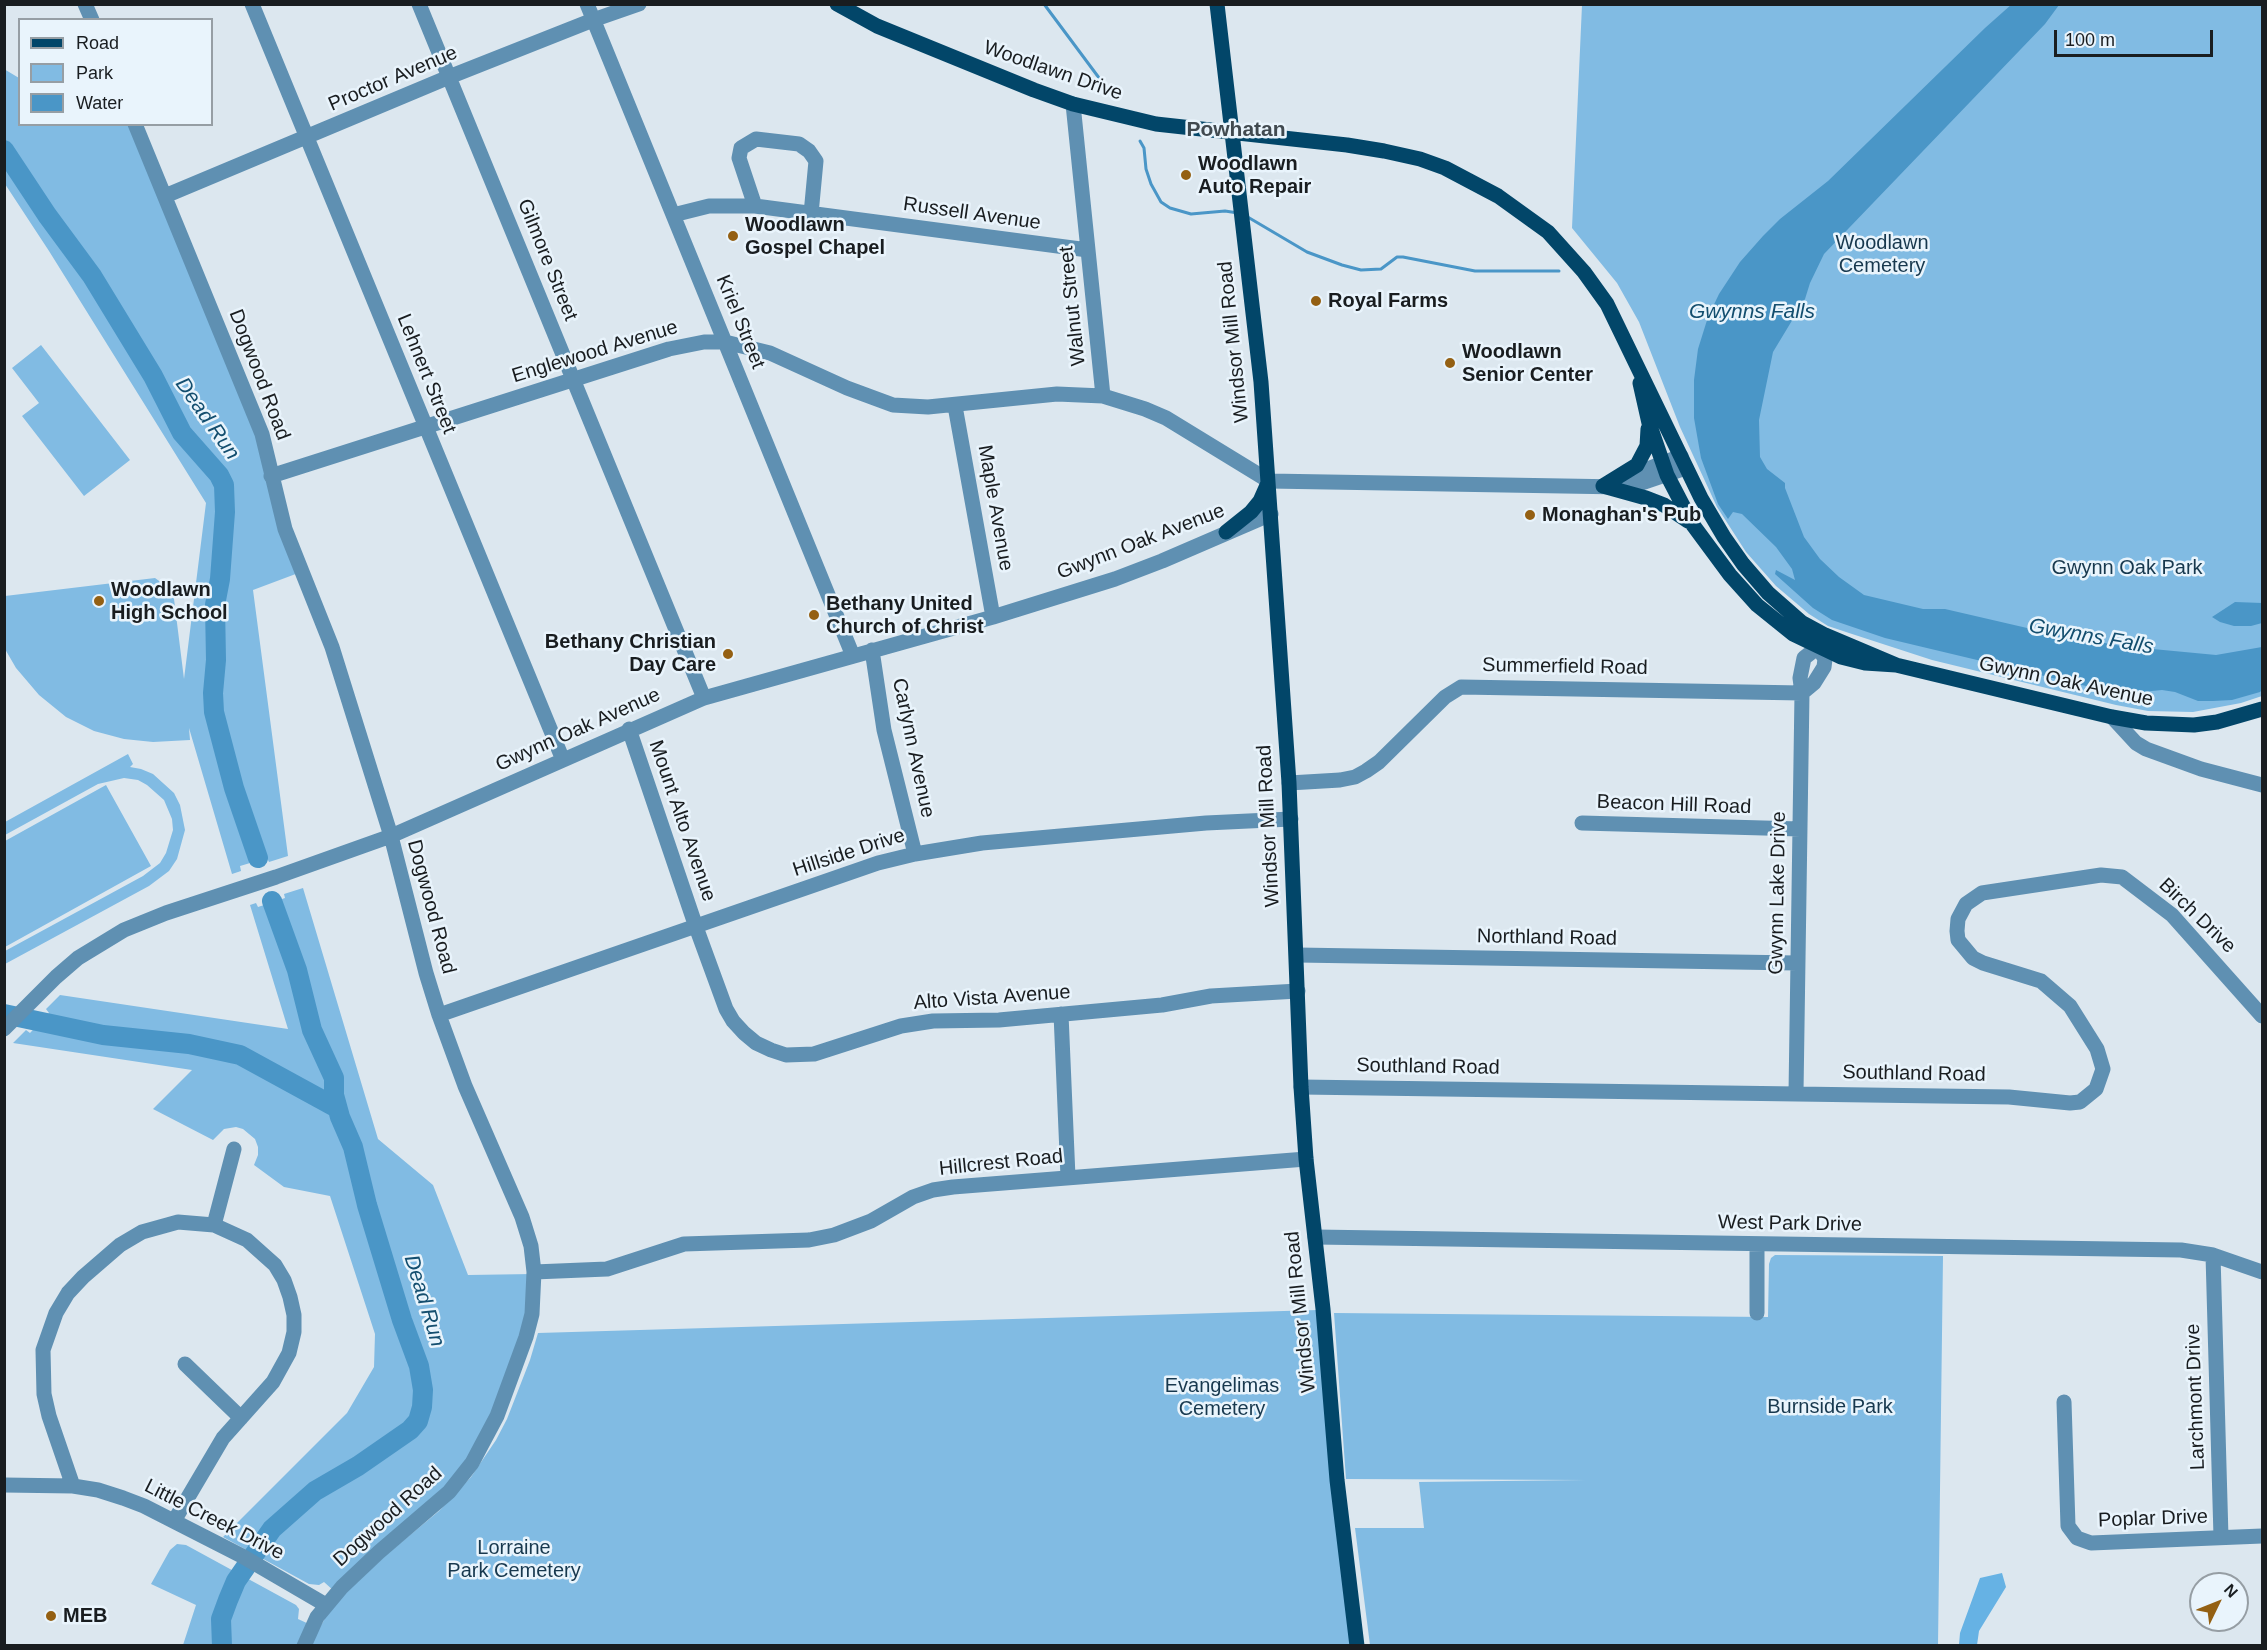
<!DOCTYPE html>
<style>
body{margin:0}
#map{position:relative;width:2267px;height:1650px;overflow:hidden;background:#dce7ef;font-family:Helvetica,sans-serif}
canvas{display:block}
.frame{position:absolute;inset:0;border:6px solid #191d20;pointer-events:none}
.legend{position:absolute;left:18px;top:18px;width:195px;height:108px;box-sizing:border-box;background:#e9f4fc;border:2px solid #969ea4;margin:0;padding:8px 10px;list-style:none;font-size:18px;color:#191d20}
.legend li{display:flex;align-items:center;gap:12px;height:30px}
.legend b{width:30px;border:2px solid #969ea4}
.north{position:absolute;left:2189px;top:1572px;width:60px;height:60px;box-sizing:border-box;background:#e9f4fc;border:2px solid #969ea4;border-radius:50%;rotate:47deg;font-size:16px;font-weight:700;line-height:24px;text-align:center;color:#191d20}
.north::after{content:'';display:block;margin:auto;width:21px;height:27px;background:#946013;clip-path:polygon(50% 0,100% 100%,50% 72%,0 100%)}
.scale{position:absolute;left:2054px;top:30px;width:159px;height:27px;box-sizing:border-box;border:3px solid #191d20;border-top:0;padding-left:8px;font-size:18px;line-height:21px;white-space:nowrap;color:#191d20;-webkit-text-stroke:4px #e9f4fc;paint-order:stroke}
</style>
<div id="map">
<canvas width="2267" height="1650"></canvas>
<div class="frame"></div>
<ul class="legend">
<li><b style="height:8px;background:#024669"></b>Road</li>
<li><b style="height:16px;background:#81bbe3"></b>Park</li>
<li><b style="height:16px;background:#4a96c7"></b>Water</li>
</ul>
<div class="north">N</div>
<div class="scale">100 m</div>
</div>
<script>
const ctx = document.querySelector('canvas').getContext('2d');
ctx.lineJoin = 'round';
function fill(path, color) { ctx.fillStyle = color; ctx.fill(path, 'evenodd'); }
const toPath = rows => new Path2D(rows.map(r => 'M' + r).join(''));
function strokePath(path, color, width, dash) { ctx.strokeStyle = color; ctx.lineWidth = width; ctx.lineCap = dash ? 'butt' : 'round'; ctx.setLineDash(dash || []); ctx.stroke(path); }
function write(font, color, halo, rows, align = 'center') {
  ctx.font = font + ' Helvetica,sans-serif'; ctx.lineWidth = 5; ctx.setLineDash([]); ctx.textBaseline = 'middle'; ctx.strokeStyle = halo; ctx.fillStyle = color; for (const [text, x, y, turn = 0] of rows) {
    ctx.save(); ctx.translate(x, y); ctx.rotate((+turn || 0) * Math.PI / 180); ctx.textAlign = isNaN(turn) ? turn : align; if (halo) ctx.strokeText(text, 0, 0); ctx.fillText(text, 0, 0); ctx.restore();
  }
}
fill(toPath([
 [1582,5,2262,5,2262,696,2241,703,2193,712,2148,711,2116,705,1932,660,1849,633,1828,626,1809,614,1776,586,1746,552,1717,507,1680,427,1639,322,1617,283,1572,228],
 [4,69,19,78,20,124,132,125,262,442,301,572,253,590,288,856,269,862,267,858,240,866,241,871,232,874,189,728,190,740,153,742,124,739,94,731,66,717,39,695,16,668,5,649,5,596,155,578,173,591,184,679,206,503,49,251,5,184],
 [41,345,130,460,84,496,22,416,39,403,12,368],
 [128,754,133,764,130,767,141,769,153,774,174,793,180,805,185,830,177,859,169,871,149,886,5,964,5,951,143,876,160,863,166,853,173,830,172,819,164,800,147,785,138,780,124,778,98,784,5,835,5,822],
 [106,785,151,866,5,947,5,841],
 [303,888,378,1139,433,1185,468,1275,533,1274,528,1331,474,1461,334,1591,324,1582,319,1585,309,1584,223,1537,347,1413,374,1367,375,1334,330,1196,284,1187,254,1165,258,1155,258,1147,255,1139,243,1129,236,1127,224,1129,213,1140,153,1109,192,1070,13,1043,26,1030,30,1033,49,1013,46,1009,60,995,288,1029,250,905,256,903,258,907,285,898,284,894],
 [1775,1255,1943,1256,1938,1645,1370,1645,1355,1528,1424,1528,1419,1482,1586,1480,1346,1479,1334,1313,1768,1317,1769,1264,1771,1258],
 [1318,1310,1352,1645,310,1646,331,1607,386,1555,439,1511,471,1477,496,1440,507,1419,530,1360,538,1333],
 [177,1544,186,1545,296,1605,299,1609,298,1619,311,1625,303,1645,183,1645,196,1605,151,1584,170,1550]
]), '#81bbe3');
fill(toPath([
 [2002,1573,2006,1587,1979,1631,1977,1645,1959,1645,1960,1633,1980,1578]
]), '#66b2e4');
fill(toPath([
 [2012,4,2059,5,2045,24,1824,254,1810,283,1805,299,1773,352,1759,420,1760,457,1767,469,1785,483,1785,488,1804,537,1820,559,1839,577,1864,595,1923,609,1945,609,2040,631,2121,646,2216,655,2262,647,2262,690,2260,692,2232,700,2213,701,2198,701,2175,692,2162,690,2131,693,2107,691,1885,638,1832,620,1813,608,1775,574,1776,570,1795,580,1792,569,1776,547,1742,514,1733,512,1728,519,1718,504,1701,458,1694,418,1694,380,1698,349,1708,317,1719,294,1740,262,1763,236,1780,219,1828,181,1985,28],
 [2235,602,2262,603,2262,623,2251,626,2234,626,2220,622,2212,617]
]), '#4a96c7');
strokePath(toPath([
 [1044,4,1114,98],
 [1140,141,1144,148,1146,169,1151,184,1161,202,1170,208,1191,214,1225,211,1238,213],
 [1246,216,1307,252,1342,265,1361,270,1381,269,1397,257,1403,257,1475,271,1559,271]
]), '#4a96c7', 3);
strokePath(toPath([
 [4,150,47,215,92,276,153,376,182,433,219,475,224,485,225,512,220,579,215,605,216,660,213,693,214,712,234,788,258,858],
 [4,1014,103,1035,189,1044,240,1055,337,1108],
 [222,1646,221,1619,228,1600,236,1581,272,1529,315,1491,358,1466,410,1430,418,1421,422,1407,423,1390,419,1366,402,1320,367,1205,353,1147,340,1117,334,1095,334,1078,312,1030,297,970,272,901]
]), '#4a96c7', 20);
strokePath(toPath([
 [85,4,92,20],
 [252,4,563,760],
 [419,4,704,698],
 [587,4,853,656],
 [1073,104,1103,396],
 [135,124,262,434,285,529,332,647,391,836,426,973,439,1015,465,1086,522,1217,531,1246,534,1272,532,1314,526,1337,497,1416,472,1463,449,1492,379,1552,342,1587,317,1617,304,1646],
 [165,196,449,77,593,20,639,4],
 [755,206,739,158,741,148,756,139,799,144,809,151,816,161,811,214],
 [673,215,709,206,755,206,1088,250],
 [955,406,993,617],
 [271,476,669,349,704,342,725,342,770,353,847,388,893,405,928,407,1057,394,1103,396,1145,409,1166,418,1269,481,1622,487,1636,485,1686,468],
 [1622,479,1681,456],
 [872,650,884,730,915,854],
 [1802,693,1814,683,1824,667,1825,659,1818,647],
 [2112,717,2136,743,2146,749,2201,769,2262,785],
 [629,729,696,927,726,1009,733,1021,744,1033,756,1043,771,1050,786,1055,814,1054,901,1026,933,1021,999,1020,1162,1005,1211,996,1298,991],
 [1289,783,1340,780,1355,777,1366,771,1379,762,1445,697,1461,687,1802,693],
 [1582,823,1800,829],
 [1297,955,1797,963],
 [1061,1014,1068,1177],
 [439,1015,878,863,915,854,982,843,1206,823,1291,819],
 [4,1029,56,977,78,958,124,930,166,913,276,877,391,836,704,698,993,617,1115,579,1162,561,1271,514],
 [1301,1087,2009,1097,2070,1103,2080,1102,2096,1089,2103,1069,2097,1049,2070,1006,2041,981,1983,963,1973,958,1958,940,1957,931,1958,919,1966,904,1982,893,2101,875,2122,877,2172,915,2262,1016],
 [1796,1093,1802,693,1800,678,1804,658,1818,647,1823,638],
 [214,1225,234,1149],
 [1315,1237,2181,1250,2213,1255,2262,1272],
 [2213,1255,2221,1537],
 [534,1272,607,1269,684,1244,809,1240,834,1235,871,1221,913,1197,933,1190,953,1187,1306,1159],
 [1757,1313,1757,1244],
 [185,1364,241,1418],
 [2064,1402,2068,1526,2077,1538,2091,1543,2262,1536],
 [4,1485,73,1486,98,1490,123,1498,144,1506,242,1556,326,1605],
 [73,1486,49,1416,44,1394,43,1350,56,1313,68,1293,83,1277,120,1245,142,1232,178,1222,214,1225,247,1240,275,1265,284,1280,290,1297,294,1315,294,1332,289,1353,273,1382,223,1438,174,1521]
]), '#5f90b2', 15);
strokePath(toPath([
 [837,4,877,26,1034,90,1073,104,1156,124,1347,145,1384,151,1420,159,1445,168,1498,196,1548,232,1584,272,1607,304,1701,498,1724,537,1743,564,1768,593,1801,622,1825,635,1896,665],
 [1217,4,1261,382,1289,783,1301,1087,1306,1159,1323,1309,1337,1480,1357,1646],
 [1640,383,1649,423,1667,475,1693,525,1730,575,1757,605,1793,634,1841,657,1865,663,1896,665,2112,717,2146,723,2194,725,2217,722,2262,709],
 [1603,486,1646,498,1664,505,1688,521],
 [1603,486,1637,465,1647,446,1648,429],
 [1226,532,1251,512,1260,501,1268,483]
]), '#024669', 15);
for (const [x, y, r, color] of [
 [1186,175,6,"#946013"],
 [733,236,6,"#946013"],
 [1316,301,6,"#946013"],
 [1450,363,6,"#946013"],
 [1530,515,6,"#946013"],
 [99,601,6,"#946013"],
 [814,615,6,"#946013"],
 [728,654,6,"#946013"],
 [51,1616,6,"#946013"]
]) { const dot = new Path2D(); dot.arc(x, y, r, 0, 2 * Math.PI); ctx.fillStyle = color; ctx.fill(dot); strokePath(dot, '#e9f4fc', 2); }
write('20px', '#191d20', '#e9f4fc', [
 ["Woodlawn Drive",1053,71,19],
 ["Proctor Avenue",393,79,-23],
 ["Russell Avenue",972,214,8],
 ["Gilmore Street",547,260,68],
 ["Walnut Street",1073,306,-96],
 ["Kriel Street",740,322,68],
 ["Windsor Mill Road",1234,342,-96],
 ["Englewood Avenue",595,352,-17],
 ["Lehnert Street",426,374,68],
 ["Dogwood Road",259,375,69],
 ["Maple Avenue",995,508,80],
 ["Gwynn Oak Avenue",1141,542,-21],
 ["Summerfield Road",1565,667,1],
 ["Gwynn Oak Avenue",2066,682,12],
 ["Gwynn Oak Avenue",578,730,-24],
 ["Carlynn Avenue",913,748,78],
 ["Beacon Hill Road",1674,805,2],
 ["Mount Alto Avenue",682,821,71],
 ["Windsor Mill Road",1269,826,-93],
 ["Hillside Drive",849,853,-18],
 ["Gwynn Lake Drive",1778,893,-89],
 ["Dogwood Road",431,907,75],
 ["Birch Drive",2197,916,44],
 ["Northland Road",1547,938,1],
 ["Alto Vista Avenue",992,998,-4],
 ["Southland Road",1428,1067,1],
 ["Southland Road",1914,1074,1],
 ["Hillcrest Road",1001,1163,-6],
 ["West Park Drive",1790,1224,1],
 ["Windsor Mill Road",1301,1312,-96],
 ["Larchmont Drive",2196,1397,-92],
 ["Dogwood Road",388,1517,-42],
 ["Poplar Drive",2153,1519,-2],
 ["Little Creek Drive",214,1520,27]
]);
write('bold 20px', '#191d20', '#e9f4fc', [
 ["Woodlawn",1198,164],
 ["Auto Repair",1198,187],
 ["Woodlawn",745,225],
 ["Gospel Chapel",745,248],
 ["Royal Farms",1328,301],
 ["Woodlawn",1462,352],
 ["Senior Center",1462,375],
 ["Monaghan's Pub",1542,515],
 ["Woodlawn",111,590],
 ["High School",111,613],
 ["Bethany United",826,604],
 ["Church of Christ",826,627],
 ["Bethany Christian",716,642,"right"],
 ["Day Care",716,665,"right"],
 ["MEB",63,1616]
], 'left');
write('20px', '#17384e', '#e9f4fc', [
 ["Woodlawn",1882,243],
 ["Cemetery",1882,266],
 ["Gwynn Oak Park",2127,568],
 ["Evangelimas",1222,1386],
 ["Cemetery",1222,1409],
 ["Burnside Park",1830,1407],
 ["Lorraine",514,1548],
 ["Park Cemetery",514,1571]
]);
write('bold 21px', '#414a50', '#e9f4fc', [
 ["Powhatan",1236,130]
]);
write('italic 21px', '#134e6f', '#e9f4fc', [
 ["Gwynns Falls",1752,312],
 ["Dead Run",207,419,55],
 ["Gwynns Falls",2091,637,10],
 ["Dead Run",424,1301,73]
]);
</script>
